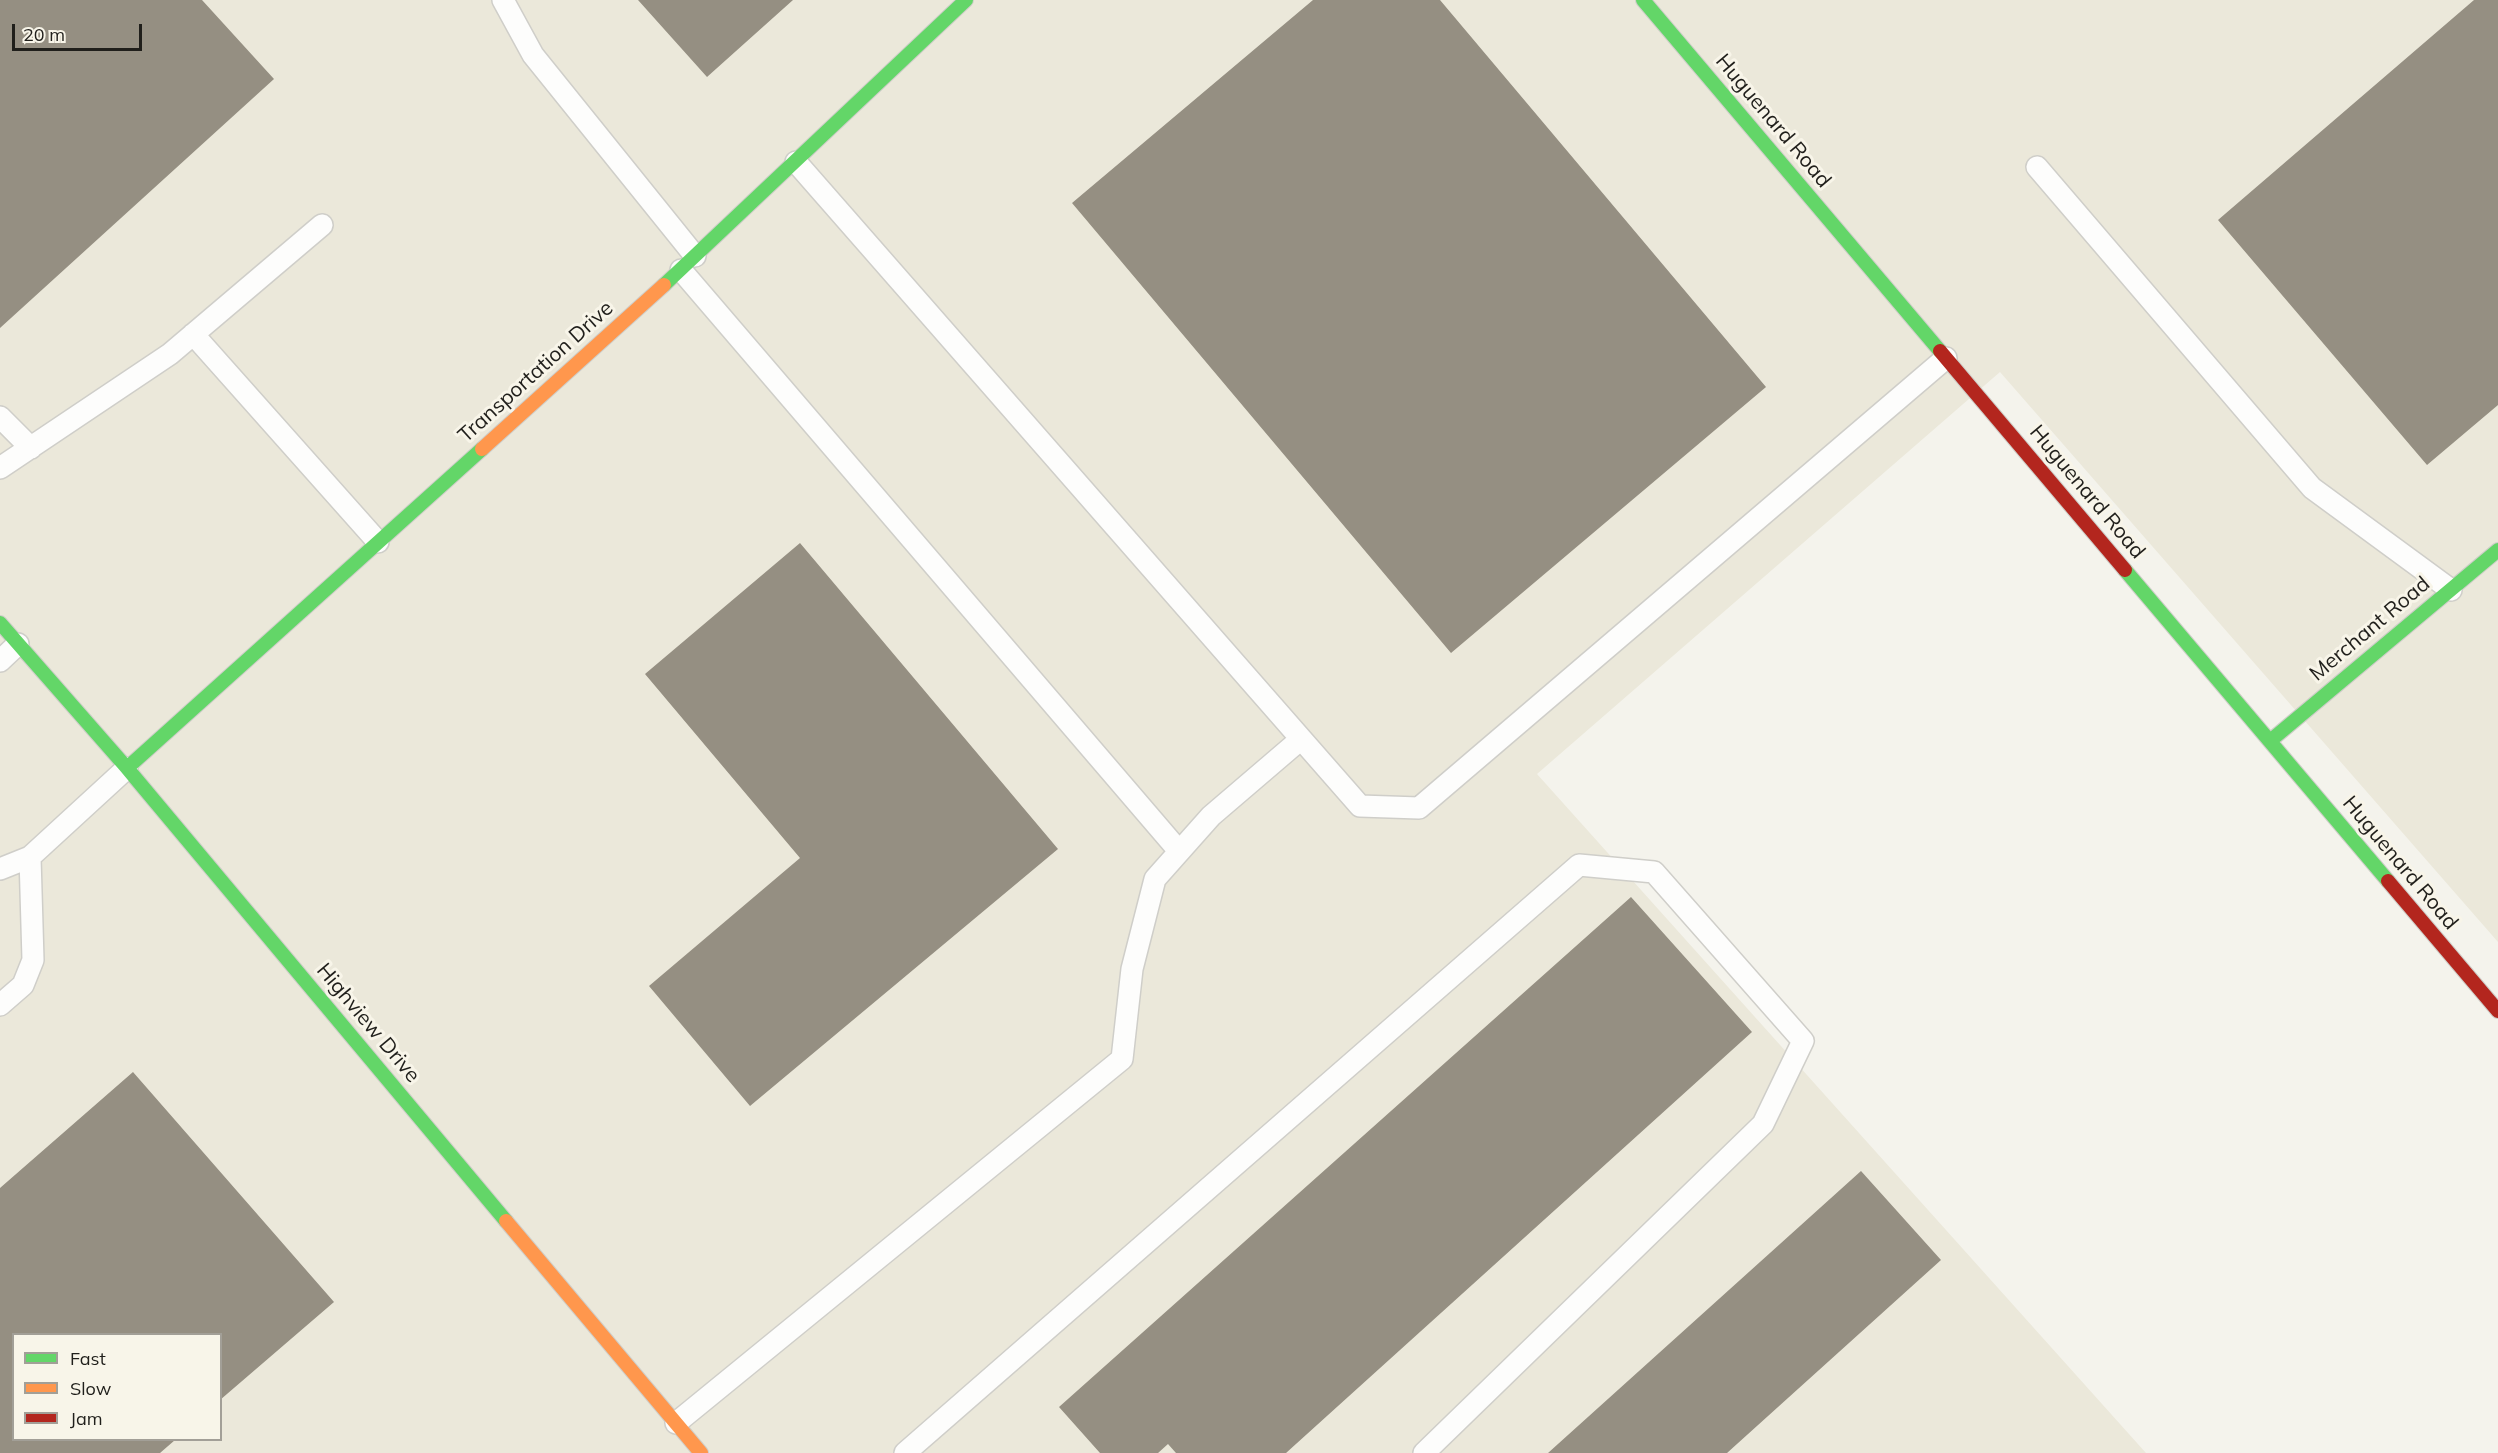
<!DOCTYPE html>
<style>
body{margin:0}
#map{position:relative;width:2498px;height:1453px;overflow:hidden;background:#f4f3ec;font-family:Mulish,sans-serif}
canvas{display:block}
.legend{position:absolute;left:12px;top:1333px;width:210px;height:108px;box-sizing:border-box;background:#f8f5e9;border:2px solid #a29f97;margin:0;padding:8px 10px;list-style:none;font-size:18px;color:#201f1b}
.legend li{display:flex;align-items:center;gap:12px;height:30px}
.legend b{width:30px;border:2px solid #a29f97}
.scale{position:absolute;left:12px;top:24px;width:130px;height:27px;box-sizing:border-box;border:3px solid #201f1b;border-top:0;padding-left:8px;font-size:18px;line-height:21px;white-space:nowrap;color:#201f1b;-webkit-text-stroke:4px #f8f5e9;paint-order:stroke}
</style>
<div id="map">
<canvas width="2498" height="1453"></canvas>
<ul class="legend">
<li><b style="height:8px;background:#63d668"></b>Fast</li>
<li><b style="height:8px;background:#ff974d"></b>Slow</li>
<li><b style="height:8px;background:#b3261e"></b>Jam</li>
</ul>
<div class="scale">20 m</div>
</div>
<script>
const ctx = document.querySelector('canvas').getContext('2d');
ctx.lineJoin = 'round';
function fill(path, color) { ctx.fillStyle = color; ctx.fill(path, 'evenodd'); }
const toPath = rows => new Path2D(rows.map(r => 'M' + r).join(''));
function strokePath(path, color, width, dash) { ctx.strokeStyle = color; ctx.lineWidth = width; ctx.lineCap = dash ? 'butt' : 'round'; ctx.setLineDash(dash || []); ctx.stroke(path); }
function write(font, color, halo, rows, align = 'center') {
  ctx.font = font + ' Mulish,sans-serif'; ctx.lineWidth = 6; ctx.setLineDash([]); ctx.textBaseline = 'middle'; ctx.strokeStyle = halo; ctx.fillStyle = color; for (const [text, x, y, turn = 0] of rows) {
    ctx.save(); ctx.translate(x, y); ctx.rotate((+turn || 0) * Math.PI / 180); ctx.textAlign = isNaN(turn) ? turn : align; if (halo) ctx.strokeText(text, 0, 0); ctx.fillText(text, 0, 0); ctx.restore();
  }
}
fill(toPath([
 [0,0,2498,0,2498,942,2000,372,1537,774,2146,1453,0,1453],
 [14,1334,220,1334,220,1440,14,1440]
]), '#ebe8da');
fill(toPath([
 [0,0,202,0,274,79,0,328],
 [638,0,793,0,707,77],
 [1313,0,1440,0,1766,387,1451,653,1072,203],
 [2474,0,2498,0,2498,405,2427,465,2218,220],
 [800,543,1058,849,750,1106,649,986,800,858,645,674],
 [1631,897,1752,1032,1286,1453,1176,1453,1168,1444,1158,1453,1100,1453,1059,1407],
 [133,1072,334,1302,220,1400,220,1334,14,1334,14,1440,175,1440,160,1453,0,1453,0,1188],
 [1861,1171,1941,1260,1727,1453,1548,1453]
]), '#958f82');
const lane = toPath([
 [503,0,533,55,695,256],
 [796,162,1360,806,1419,808,1946,358],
 [2037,167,2312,488,2451,590],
 [681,270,1179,851],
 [193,334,378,542],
 [0,417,31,448],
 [0,468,170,354,322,225],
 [0,661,18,644],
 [0,869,30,857,127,768],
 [0,1005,23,985,33,960,30,857],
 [676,1423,1122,1059,1132,969,1155,879,1211,816,1301,739],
 [905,1453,1579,865,1654,872,1803,1041,1763,1124,1424,1453]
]);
const fast = toPath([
 [1643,0,1940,351],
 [664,285,966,0],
 [2125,570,2388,881],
 [0,623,127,768,506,1221],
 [2270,741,2498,550],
 [127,768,482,449]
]);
const slow = toPath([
 [482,449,664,285],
 [506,1221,701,1453]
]);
const jam = toPath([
 [1940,351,2125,570],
 [2388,881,2498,1011]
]);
strokePath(lane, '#cfcec9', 24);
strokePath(fast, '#cfcec9', 16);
strokePath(slow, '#cfcec9', 16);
strokePath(jam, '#cfcec9', 16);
strokePath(lane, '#fdfdfc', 21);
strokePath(fast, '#63d668', 14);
strokePath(slow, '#ff974d', 14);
strokePath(jam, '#b3261e', 14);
write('21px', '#201f1b', '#f8f5e9', [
 ["Huguenard Road",1773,121,50],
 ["Transportation Drive",536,372,-42],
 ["Huguenard Road",2087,492,50],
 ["Merchant Road",2370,629,-40],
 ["Huguenard Road",2400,863,50],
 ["Highview Drive",368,1023,50]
]);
</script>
